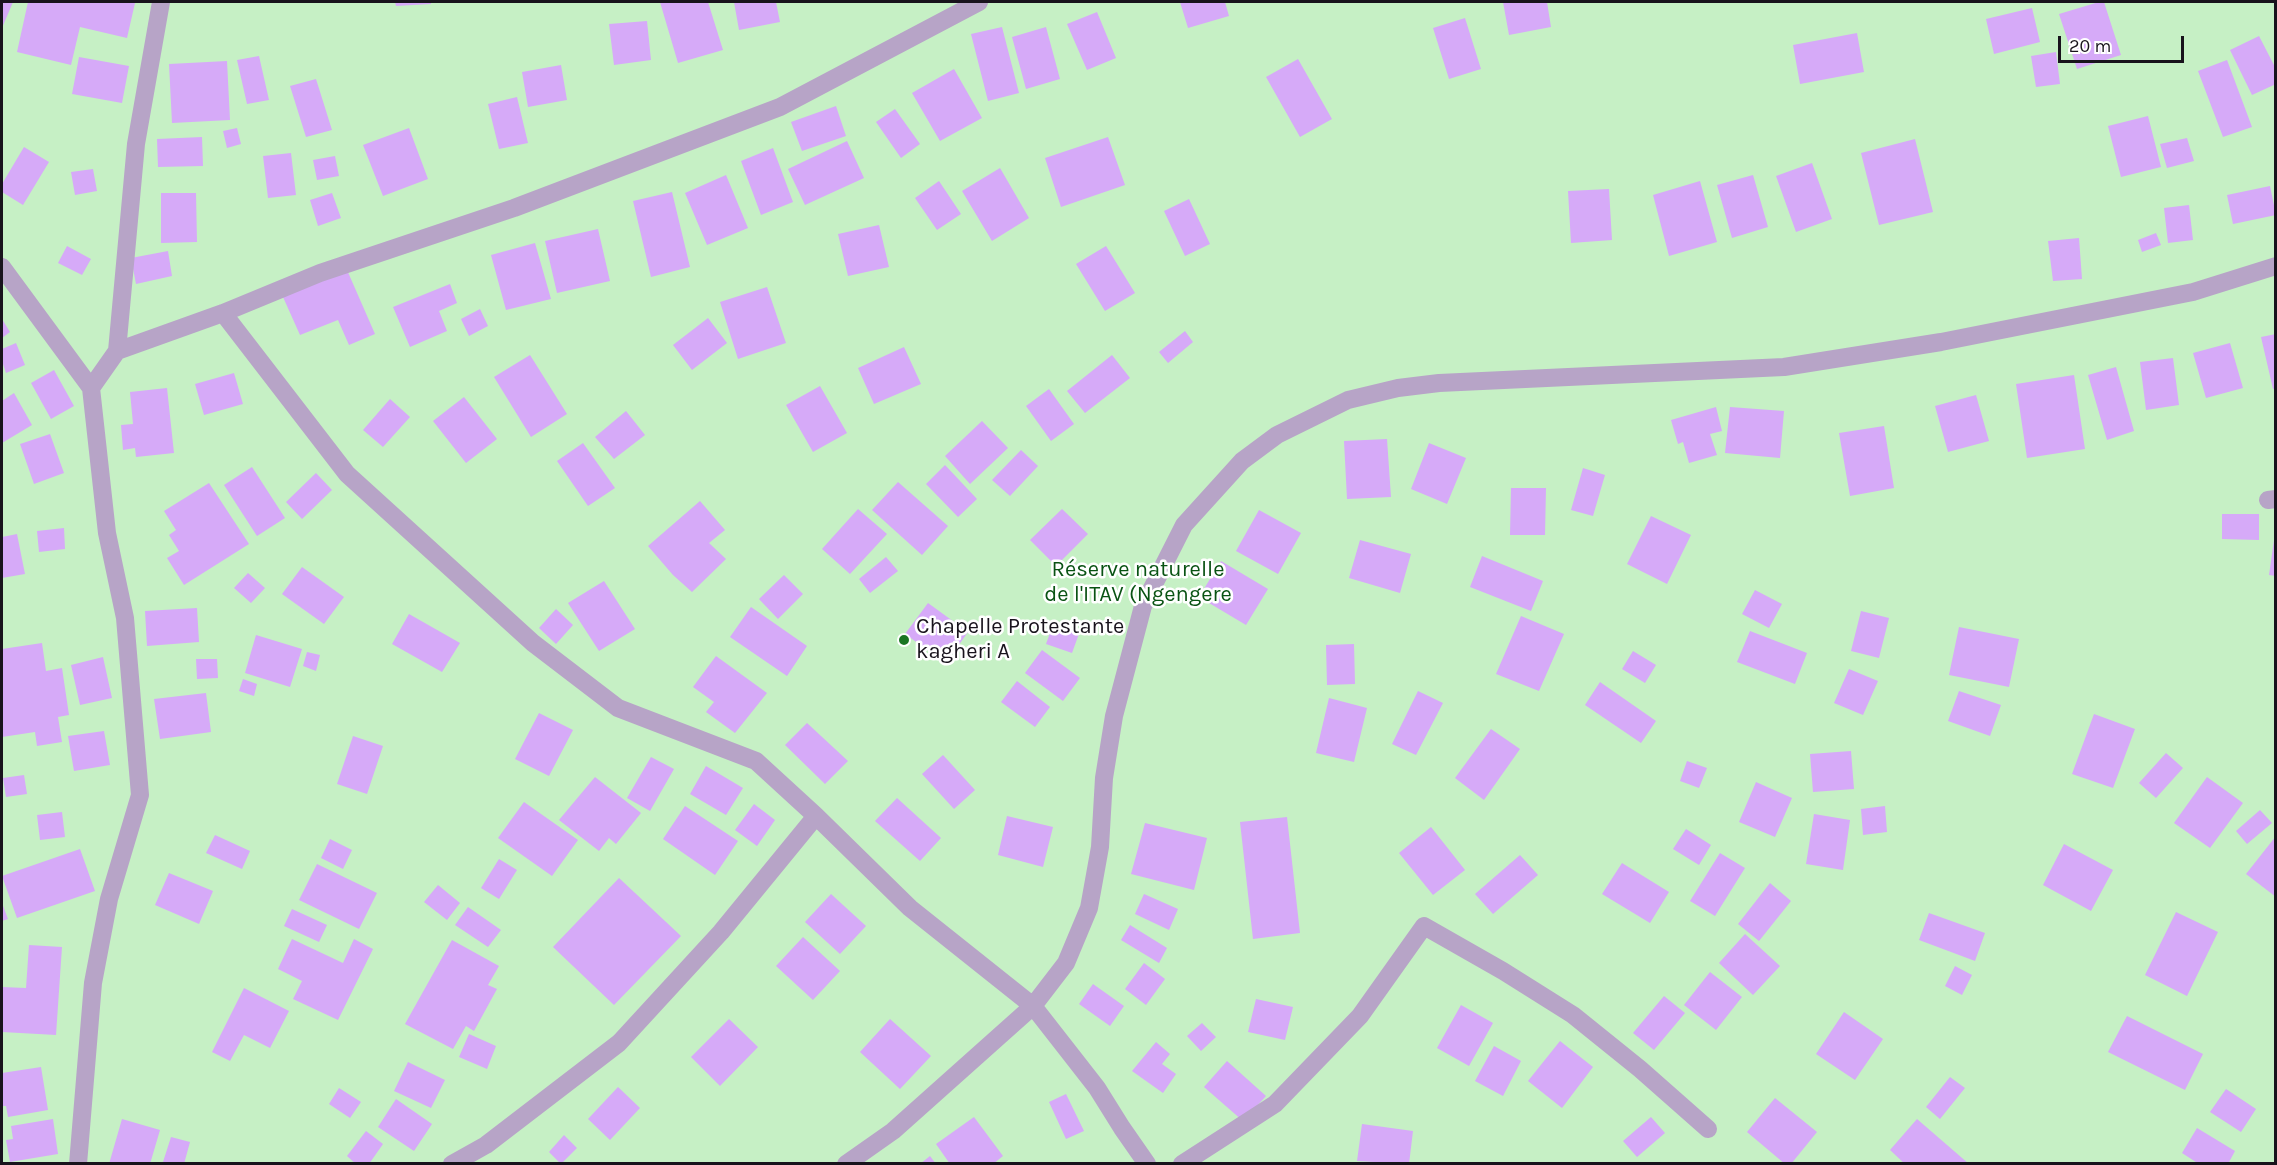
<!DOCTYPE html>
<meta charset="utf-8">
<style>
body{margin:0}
#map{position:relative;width:2277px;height:1165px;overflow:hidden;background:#fcf9fe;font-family:Karla,sans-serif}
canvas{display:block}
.frame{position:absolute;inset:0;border:3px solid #18131c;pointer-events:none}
.scale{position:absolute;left:2058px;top:36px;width:126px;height:27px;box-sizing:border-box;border:3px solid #18131c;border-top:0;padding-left:8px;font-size:18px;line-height:21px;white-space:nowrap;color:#18131c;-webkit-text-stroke:4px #fff;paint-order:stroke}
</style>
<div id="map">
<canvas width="2277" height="1165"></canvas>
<div class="frame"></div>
<div class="scale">20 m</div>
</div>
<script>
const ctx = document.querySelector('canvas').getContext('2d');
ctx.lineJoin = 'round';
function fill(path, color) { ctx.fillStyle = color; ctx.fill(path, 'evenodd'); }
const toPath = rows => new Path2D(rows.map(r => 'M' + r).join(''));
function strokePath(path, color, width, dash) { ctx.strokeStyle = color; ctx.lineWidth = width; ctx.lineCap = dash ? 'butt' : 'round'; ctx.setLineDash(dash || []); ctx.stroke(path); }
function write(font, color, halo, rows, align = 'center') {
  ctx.font = font + ' Karla,sans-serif'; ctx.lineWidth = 5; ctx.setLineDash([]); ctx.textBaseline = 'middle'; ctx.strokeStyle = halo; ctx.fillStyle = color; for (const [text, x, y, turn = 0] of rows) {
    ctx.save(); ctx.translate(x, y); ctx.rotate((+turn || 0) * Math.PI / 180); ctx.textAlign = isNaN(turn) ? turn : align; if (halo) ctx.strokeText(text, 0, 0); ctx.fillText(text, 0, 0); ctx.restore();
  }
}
fill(toPath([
 [2,2,2275,2,2275,1163,2,1163]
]), '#c6f0c5');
fill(toPath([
 [2,2,13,2,2,28],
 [28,2,129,2,135,3,127,38,80,27,71,65,17,52],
 [395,2,431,2,431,4,396,6],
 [660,2,708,2,723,50,678,63],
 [734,2,776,2,780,22,739,30],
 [1180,2,1225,2,1229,16,1188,28],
 [1503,2,1547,2,1551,27,1509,35],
 [2099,2,2104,2,2121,55,2077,69,2059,14],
 [2032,8,2040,42,1994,54,1986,19],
 [1097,12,1116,58,1087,70,1067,24],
 [1465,18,1481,69,1449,79,1433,28],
 [647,21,651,60,614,65,609,24],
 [1002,27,1019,93,988,101,971,34],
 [1046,27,1060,79,1026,89,1012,37],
 [1857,33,1864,72,1800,84,1793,45],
 [2259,36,2276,69,2276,84,2252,95,2230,50],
 [2056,52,2060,84,2036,87,2031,56],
 [259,56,269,100,247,104,237,60],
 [79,57,129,66,122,103,72,94],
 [1298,59,1332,119,1300,137,1266,77],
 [2227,60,2252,127,2223,137,2198,71],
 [227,61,230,120,172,123,169,64],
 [561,65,567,100,528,107,522,72],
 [954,69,982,118,940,141,912,93],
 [316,79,332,130,306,137,290,86],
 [517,97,528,143,499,149,488,104],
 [836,106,846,136,802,151,791,122],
 [895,109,920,144,901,158,876,122],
 [2148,116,2161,167,2121,177,2108,126],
 [237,128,241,144,227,148,223,131],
 [409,128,428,179,383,196,363,145],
 [202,137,203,166,158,167,157,139],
 [1108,137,1125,185,1061,207,1045,158],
 [2187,138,2194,161,2167,168,2160,144],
 [1915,139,1933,212,1879,225,1861,153],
 [847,141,864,178,805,205,788,169],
 [24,147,49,162,23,205,2,192,2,184],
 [773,148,793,202,761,215,741,161],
 [291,153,296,195,268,198,263,156],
 [335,156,339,176,317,180,313,160],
 [1812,163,1832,219,1796,232,1776,176],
 [1000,168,1029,218,992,241,962,191],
 [93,169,97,191,75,195,71,172],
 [726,175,748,228,707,245,685,193],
 [1753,175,1768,227,1732,238,1717,185],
 [939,181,961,214,937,230,915,198],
 [1700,181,1717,242,1669,256,1653,195],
 [2270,186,2276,215,2233,224,2227,195],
 [1609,189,1612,240,1571,243,1568,191],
 [672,192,690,267,651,277,633,201],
 [161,193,196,193,197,242,161,243],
 [332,193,341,218,318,226,310,200],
 [1189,199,1210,244,1185,256,1164,211],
 [2189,205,2193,240,2168,243,2164,208],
 [879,225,889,267,848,276,838,234],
 [598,229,610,281,557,293,545,241],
 [2156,233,2161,245,2142,252,2138,240],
 [2079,238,2082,279,2053,281,2048,241],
 [535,243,551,299,506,310,491,255],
 [67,246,91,259,82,275,58,263],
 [1106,246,1135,293,1105,311,1076,264],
 [168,251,172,276,136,284,131,258],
 [347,270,375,334,349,345,338,320,300,335,283,297],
 [450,284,457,303,439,311,447,331,410,347,393,307],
 [767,287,786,343,738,359,720,302],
 [480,309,488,326,469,336,461,319],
 [708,318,727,343,692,370,673,345],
 [2,319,10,332,2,338],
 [1185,331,1193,342,1168,363,1159,352],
 [2276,334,2276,388,2273,389,2261,337],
 [16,343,25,365,6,373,2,361,2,349],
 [2230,343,2243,388,2206,398,2193,353],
 [904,347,921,384,874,404,858,368],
 [530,355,567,414,531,437,494,377],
 [1112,355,1130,378,1085,413,1067,391],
 [2173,358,2179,405,2146,410,2140,362],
 [2116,367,2134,431,2107,440,2088,375],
 [54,370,74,406,51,419,31,383],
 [234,373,243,404,204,415,195,384],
 [2074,375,2085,449,2027,458,2016,384],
 [820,386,847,433,813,452,786,405],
 [167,388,174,453,136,457,135,448,123,450,121,425,133,424,130,392],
 [1049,389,1074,424,1051,441,1026,406],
 [14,393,32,425,2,443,2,401],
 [1976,395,1989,441,1948,452,1935,406],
 [464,397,497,439,466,463,433,421],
 [390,399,410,417,383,447,363,430],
 [1716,407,1722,431,1710,434,1717,455,1689,463,1683,442,1678,444,1671,420],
 [1730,407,1784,411,1780,458,1725,453],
 [626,411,645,435,614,459,595,437],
 [982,421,1008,448,970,484,945,456],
 [1884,426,1894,488,1850,496,1839,433],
 [50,434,64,473,34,484,20,444],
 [1387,439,1391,497,1347,499,1344,441],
 [583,443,615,488,588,506,557,461],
 [1429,443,1466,458,1447,504,1411,489],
 [1021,450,1038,466,1010,496,992,480],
 [945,465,977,499,958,517,926,484],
 [252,467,285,518,257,536,224,485],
 [1583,468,1605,475,1593,516,1571,510],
 [316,473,332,490,302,519,286,502],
 [898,482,948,526,922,555,872,510],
 [209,483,249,544,184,585,167,558,179,551,169,535,176,530,164,511],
 [1511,488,1546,488,1545,535,1510,535],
 [700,501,725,530,709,543,726,559,692,592,673,575,648,546],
 [858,509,887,534,850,574,822,549],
 [1062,509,1088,534,1056,566,1030,540],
 [1259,510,1301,533,1278,574,1236,551],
 [2222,514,2259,514,2259,540,2222,539],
 [1651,516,1691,535,1667,584,1627,564],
 [64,528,65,549,39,552,37,531],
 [17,534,25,574,2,578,2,537],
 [1360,540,1411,554,1400,593,1349,578],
 [2274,540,2276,540,2276,576,2269,575],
 [1482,556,1543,581,1531,611,1470,587],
 [886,557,898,571,870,593,859,579],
 [1221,561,1268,589,1246,625,1199,597],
 [302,567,344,597,324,624,282,594],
 [248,573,265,588,251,603,234,588],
 [784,575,803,594,778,619,759,599],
 [604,581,635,629,599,651,568,603],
 [1755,590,1782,604,1769,628,1742,614],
 [928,603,968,632,946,663,905,634],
 [751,607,807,646,787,676,730,637],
 [197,608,199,642,147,646,145,611],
 [556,609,573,625,556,644,539,628],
 [1861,611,1889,618,1879,658,1851,651],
 [409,614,460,643,442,672,392,644],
 [1521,616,1564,634,1539,691,1496,674],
 [1054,622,1080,631,1072,653,1046,644],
 [1959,627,2019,639,2009,687,1949,675],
 [1750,631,1807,653,1795,684,1737,662],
 [256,635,302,649,290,687,245,673],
 [42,643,46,671,62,668,69,715,58,717,62,742,37,746,35,732,2,737,2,649],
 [1354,644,1355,684,1327,685,1326,645],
 [1042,650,1080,678,1063,701,1025,673],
 [1633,651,1656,665,1645,683,1622,669],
 [307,652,320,655,316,671,303,666],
 [716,656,767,693,735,733,706,712,714,702,693,687],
 [103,657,112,698,80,705,71,665],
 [196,659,217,659,218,678,197,679],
 [1849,669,1878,681,1863,715,1834,703],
 [243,679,257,684,254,696,239,691],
 [1017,681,1050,707,1035,727,1001,702],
 [1600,682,1656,721,1641,743,1585,705],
 [1418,691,1443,703,1416,755,1392,744],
 [1959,691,2001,705,1990,736,1948,721],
 [206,693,211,732,160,739,154,699],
 [1329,698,1367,708,1354,762,1316,753],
 [539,713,573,730,549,776,515,759],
 [2094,714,2135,729,2113,788,2072,774],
 [807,723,848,761,825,784,785,745],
 [1491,729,1520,749,1484,800,1455,778],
 [104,731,110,765,74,771,68,736],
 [353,736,383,746,367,794,337,784],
 [1851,751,1854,789,1813,792,1810,754],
 [2166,753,2183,768,2156,798,2139,783],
 [943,755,975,790,954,809,922,774],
 [651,757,674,769,650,811,627,798],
 [1687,761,1707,768,1699,788,1680,781],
 [706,766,743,788,726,815,690,794],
 [24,775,27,794,6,797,3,778],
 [595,777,641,813,616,844,609,838,599,851,559,820],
 [2207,777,2243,803,2210,848,2174,823],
 [1756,782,1792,798,1775,837,1739,822],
 [897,798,941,838,920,861,875,821],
 [524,802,578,840,552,876,498,838],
 [754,804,775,820,757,846,735,830],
 [685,806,738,841,715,875,663,839],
 [1885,806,1887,832,1863,835,1861,809],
 [2260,810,2272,823,2247,844,2236,831],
 [62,812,65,837,40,840,37,815],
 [1814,814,1850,820,1843,870,1806,864],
 [1007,816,1053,827,1043,867,998,855],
 [1287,817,1300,933,1253,939,1240,822],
 [1145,823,1207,838,1194,890,1131,874],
 [1431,827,1465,870,1433,895,1399,853],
 [1686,829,1711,845,1699,865,1673,849],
 [215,835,250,851,242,869,206,853],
 [2276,836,2276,897,2246,874],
 [330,839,352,850,343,869,321,858],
 [2064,844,2113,870,2091,911,2043,885],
 [80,849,95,891,17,918,2,876],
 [1720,853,1745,868,1715,916,1690,901],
 [1520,855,1538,875,1493,914,1475,894],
 [499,859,517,870,499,899,481,888],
 [1622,863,1669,892,1650,923,1602,894],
 [317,864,377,893,359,929,299,900],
 [169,873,213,891,199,924,155,905],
 [619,878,681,936,614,1005,553,947],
 [1770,883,1791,901,1759,941,1738,924],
 [438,885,460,903,447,920,424,902],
 [831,894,866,926,840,954,805,922],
 [1144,894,1178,909,1169,930,1135,914],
 [2,903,8,919,2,921],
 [468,907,501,930,488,947,455,925],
 [292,909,327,925,319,942,284,926],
 [2176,912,2218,932,2187,996,2145,975],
 [1929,913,1985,933,1975,961,1919,940],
 [1130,925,1167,948,1159,963,1121,940],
 [1745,934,1780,966,1753,995,1719,963],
 [803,937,840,971,813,1000,776,966],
 [292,939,343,963,354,939,373,949,338,1020,293,999,302,981,278,969],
 [452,940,499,966,488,985,497,989,474,1031,466,1026,453,1049,405,1024],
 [29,945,62,947,56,1035,2,1032,2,987,26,988],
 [1144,963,1165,979,1146,1005,1125,989],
 [1955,966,1972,975,1962,995,1945,986],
 [1710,972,1742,997,1716,1030,1684,1005],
 [1093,984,1124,1006,1110,1026,1079,1004],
 [244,988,289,1011,270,1048,244,1035,230,1061,212,1052],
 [1664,996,1685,1013,1654,1050,1633,1033],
 [1256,999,1293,1007,1285,1040,1248,1032],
 [1461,1005,1493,1023,1469,1066,1437,1048],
 [1844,1012,1883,1039,1855,1080,1816,1054],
 [2127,1016,2203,1054,2185,1090,2108,1052],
 [729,1019,758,1047,720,1086,691,1057],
 [890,1019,931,1056,900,1089,860,1052],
 [1202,1023,1216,1037,1201,1051,1187,1036],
 [469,1034,496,1046,487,1069,459,1057],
 [1560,1041,1593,1067,1562,1108,1528,1081],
 [1156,1042,1170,1054,1162,1064,1176,1074,1163,1093,1132,1071],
 [1494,1046,1521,1061,1503,1096,1475,1081],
 [1227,1061,1266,1096,1243,1121,1204,1087],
 [408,1062,445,1080,431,1108,394,1091],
 [41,1067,48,1110,8,1117,6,1106,2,1106,2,1073],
 [1950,1077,1965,1088,1940,1119,1926,1107],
 [618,1087,640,1108,610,1140,588,1119],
 [339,1088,361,1102,350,1118,329,1104],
 [2226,1089,2256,1109,2241,1132,2210,1112],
 [1066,1094,1084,1131,1066,1139,1049,1102],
 [1775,1098,1817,1132,1791,1164,1785,1164,1747,1132],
 [396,1099,432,1124,414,1151,378,1127],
 [974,1117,1003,1156,993,1164,950,1164,936,1144],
 [1651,1117,1665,1133,1637,1157,1623,1141],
 [53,1119,58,1154,10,1162,6,1140,13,1139,11,1126],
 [122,1119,160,1130,150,1164,109,1164],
 [1917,1119,1969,1164,1905,1164,1890,1150],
 [1362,1124,1413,1131,1409,1164,1357,1161],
 [2197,1128,2235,1151,2228,1164,2199,1164,2182,1153],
 [366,1131,383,1144,369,1164,356,1164,347,1156],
 [564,1135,577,1148,561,1164,549,1152],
 [171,1137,190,1142,184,1164,163,1162],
 [930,1156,936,1164,920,1164]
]), '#d6aaf8');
strokePath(toPath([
 [2,267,91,388,107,533,125,618,140,795,109,899,93,983,78,1164],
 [223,313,347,474,533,643,618,708,756,761,816,816,910,908,1033,1006,1097,1088,1122,1128,1147,1164],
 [117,351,223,313,320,273,514,208,780,107,979,2],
 [91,388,117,351,136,144,161,2],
 [2268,500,2276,499],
 [452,1164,486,1145,619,1043,721,932,816,816],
 [846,1164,893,1131,1033,1006,1066,963,1089,908,1100,847,1104,778,1114,716,1143,606,1184,525,1242,461,1277,435,1348,400,1398,388,1439,383,1784,367,1941,342,2193,292,2276,266],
 [1182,1164,1275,1104,1360,1016,1424,926,1503,971,1573,1015,1640,1069,1708,1129]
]), '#b7a4c7', 18);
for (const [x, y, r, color] of [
 [904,640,6,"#1a7523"]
]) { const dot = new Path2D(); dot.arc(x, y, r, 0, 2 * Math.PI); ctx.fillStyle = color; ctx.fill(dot); strokePath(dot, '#fff', 2); }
write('22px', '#095313', '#fff', [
 ["Réserve naturelle",1138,570],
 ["de l'ITAV (Ngengere",1138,595]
]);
write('22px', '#18131c', '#fff', [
 ["Chapelle Protestante",916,627],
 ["kagheri A",916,652]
], 'left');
</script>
